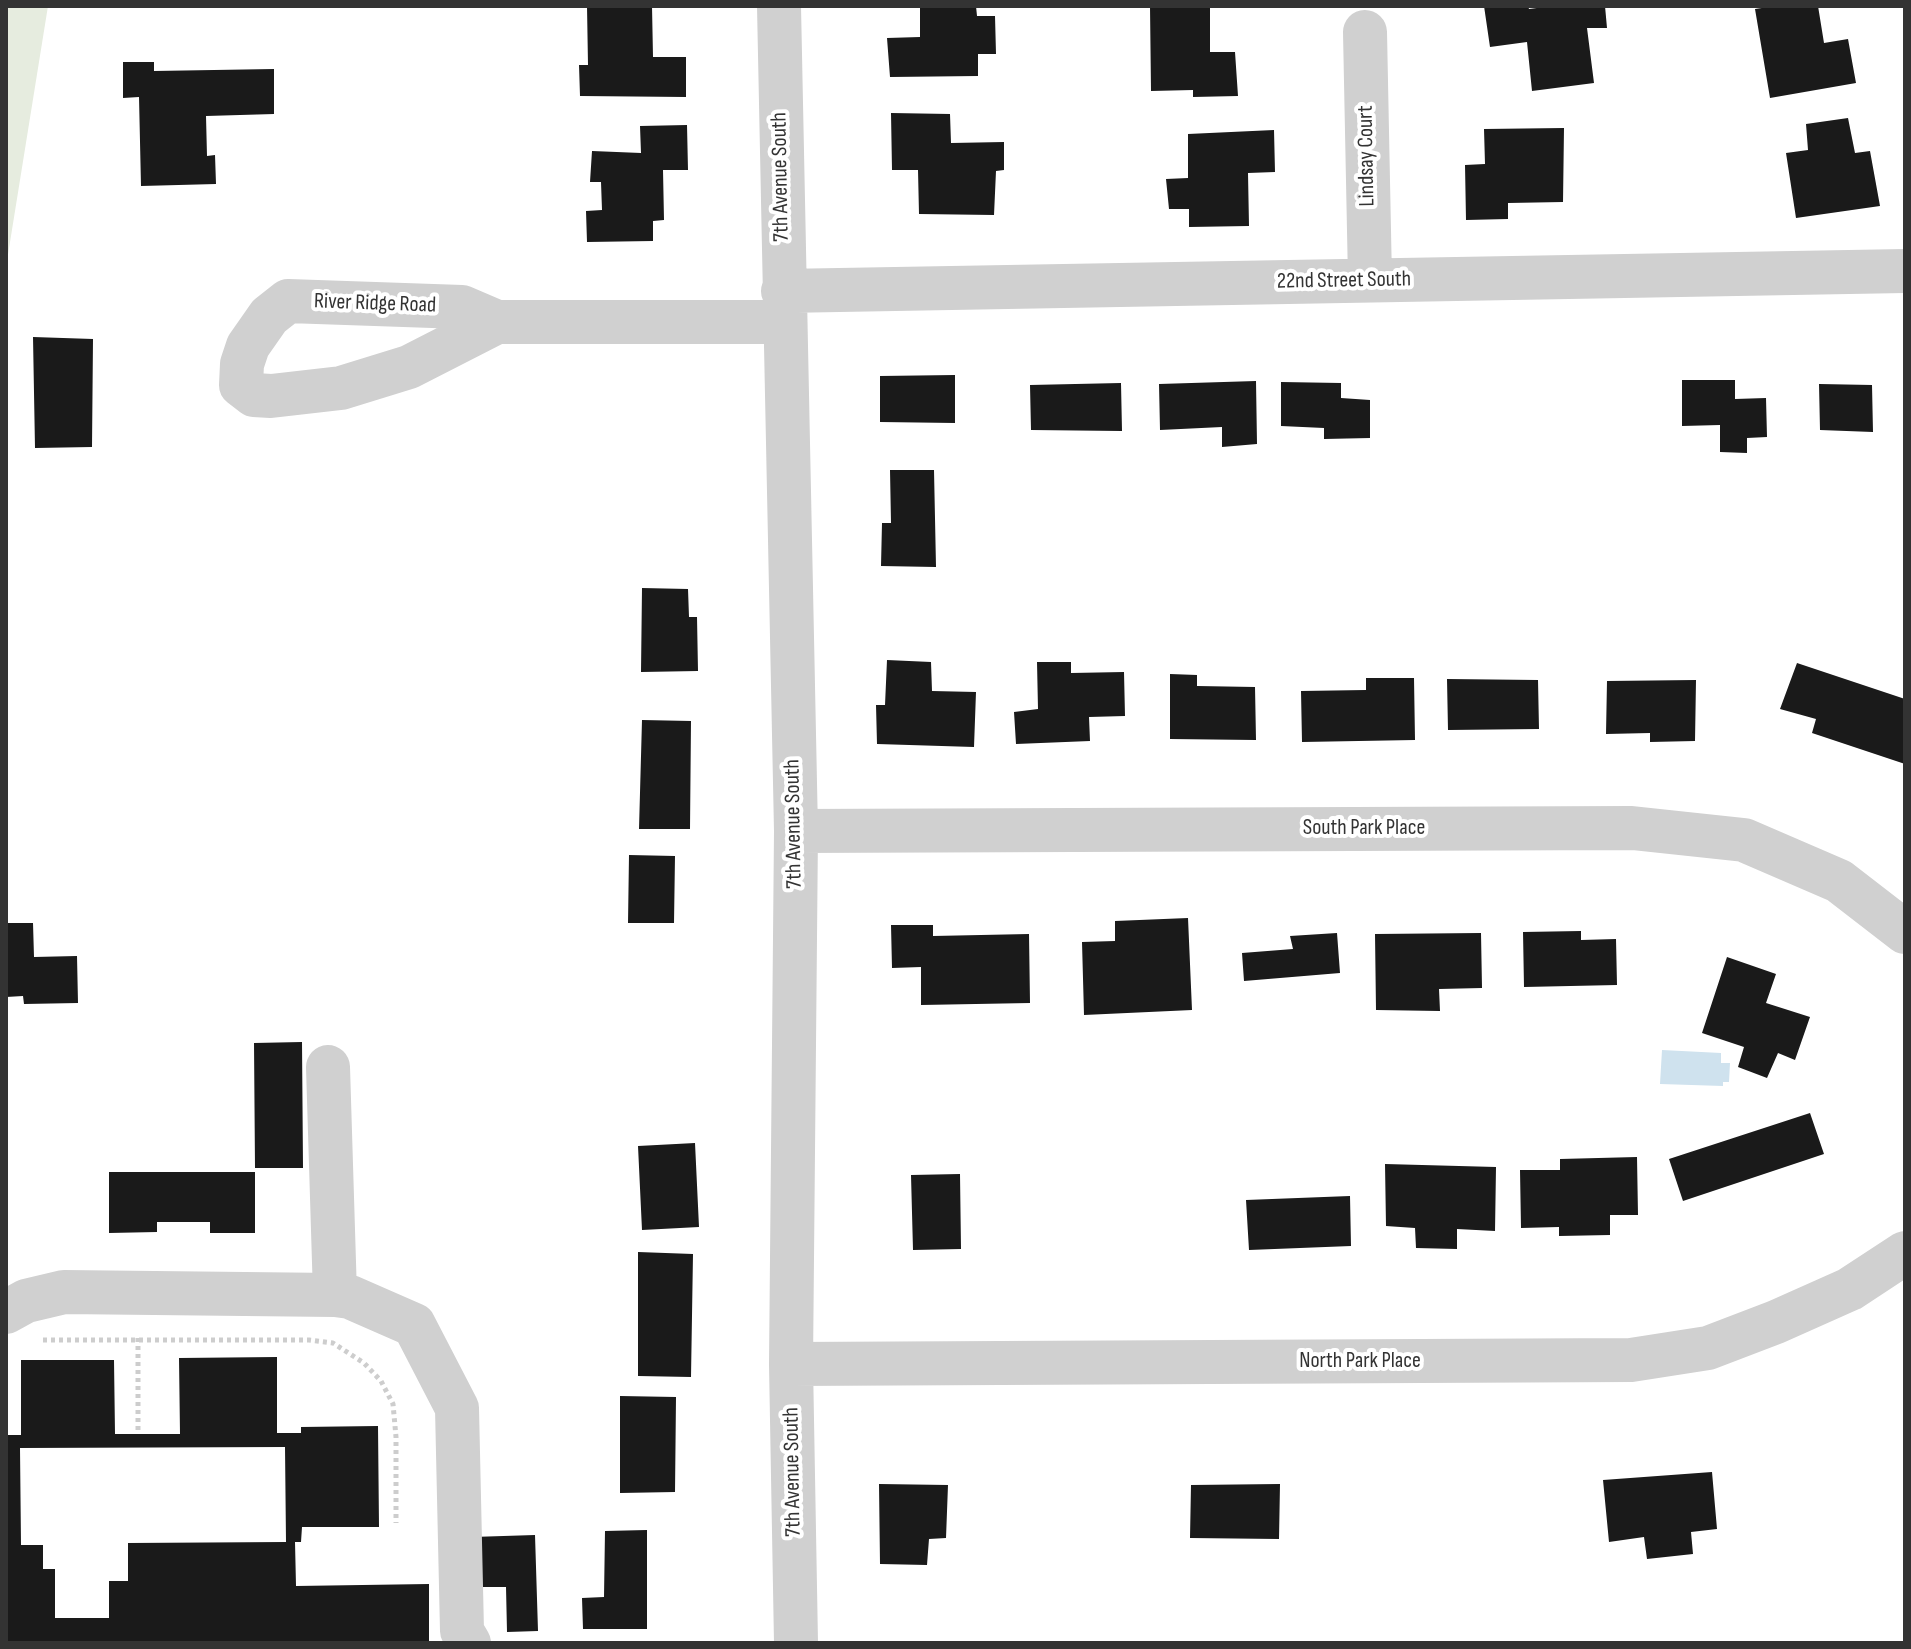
<!DOCTYPE html>
<style>
body{margin:0}
#map{position:relative;width:1911px;height:1649px;overflow:hidden;background:#fff;font-family:"Sofia Sans Condensed",sans-serif}
canvas{display:block}
.frame{position:absolute;inset:0;border:8px solid #333;pointer-events:none}
</style>
<div id="map">
<canvas width="1911" height="1649"></canvas>
<div class="frame"></div>
</div>
<script>
const ctx = document.querySelector('canvas').getContext('2d');
ctx.lineJoin = 'round';
function fill(path, color) { ctx.fillStyle = color; ctx.fill(path, 'evenodd'); }
const toPath = rows => new Path2D(rows.map(r => 'M' + r).join(''));
function strokePath(path, color, width, dash) { ctx.strokeStyle = color; ctx.lineWidth = width; ctx.lineCap = dash ? 'butt' : 'round'; ctx.setLineDash(dash || []); ctx.stroke(path); }
function write(font, color, halo, rows, align = 'center') {
  ctx.font = font + ' "Sofia Sans Condensed",sans-serif'; ctx.lineWidth = 8; ctx.setLineDash([]); ctx.textBaseline = 'middle'; ctx.strokeStyle = halo; ctx.fillStyle = color; for (const [text, x, y, turn = 0] of rows) {
    ctx.save(); ctx.translate(x, y); ctx.rotate((+turn || 0) * Math.PI / 180); ctx.textAlign = isNaN(turn) ? turn : align; if (halo) ctx.strokeText(text, 0, 0); ctx.fillText(text, 0, 0); ctx.restore();
  }
}
fill(toPath([
 [6,6,48,6,6,267]
]), '#e6ecdf');
fill(toPath([
 [1662,1050,1721,1053,1721,1063,1730,1063,1729,1082,1723,1082,1723,1086,1660,1084]
]), '#cfe2ee');
fill(toPath([
 [587,6,652,6,653,57,686,57,686,97,580,96,579,65,588,65],
 [920,6,976,6,977,16,995,16,996,54,978,54,978,76,890,77,887,38,920,37],
 [1150,6,1210,6,1210,52,1235,52,1238,96,1193,97,1193,90,1151,91],
 [1484,6,1528,6,1529,9,1552,6,1605,6,1607,28,1587,28,1594,83,1532,91,1527,42,1490,47],
 [1775,6,1818,6,1824,43,1848,39,1856,83,1770,98,1755,9],
 [123,62,154,62,154,71,274,69,274,114,206,116,207,156,215,155,216,184,141,186,139,97,123,98],
 [891,113,950,114,951,143,1004,142,1004,170,996,171,994,215,919,214,918,170,892,170],
 [1848,118,1855,153,1870,151,1880,206,1796,218,1786,153,1808,150,1806,124],
 [687,125,688,170,663,170,664,220,653,221,653,241,587,242,586,211,602,210,601,182,590,182,592,151,641,153,640,126],
 [1564,128,1563,202,1508,203,1508,219,1466,220,1465,165,1485,164,1484,129],
 [1274,130,1275,172,1248,173,1249,226,1189,227,1189,209,1169,209,1166,179,1188,178,1188,134],
 [33,337,93,339,92,447,35,448],
 [955,375,955,423,880,422,880,376],
 [1682,380,1735,380,1735,399,1766,398,1767,437,1747,438,1747,453,1720,452,1720,425,1682,426],
 [1256,381,1257,444,1222,447,1222,427,1160,430,1159,384],
 [1281,382,1341,383,1341,398,1370,400,1370,438,1324,439,1324,428,1281,426],
 [1121,383,1122,431,1031,430,1030,385],
 [1819,384,1872,385,1873,432,1820,430],
 [890,470,934,470,936,567,881,566,882,523,891,523],
 [642,588,688,589,689,617,697,617,698,671,641,672],
 [887,660,931,662,932,691,976,692,974,747,877,744,876,705,885,705],
 [1037,662,1071,662,1071,673,1124,672,1125,716,1089,717,1090,741,1016,744,1014,712,1038,709],
 [1797,663,1905,699,1905,764,1812,733,1816,719,1780,709],
 [1170,674,1197,675,1197,686,1255,687,1256,740,1170,739],
 [1366,678,1414,678,1415,740,1302,742,1301,691,1366,690],
 [1447,679,1538,680,1539,729,1448,730],
 [1696,680,1695,741,1650,742,1650,733,1606,734,1607,681],
 [642,720,691,721,690,829,639,829],
 [629,855,675,856,674,923,628,923],
 [1188,918,1192,1010,1084,1015,1082,942,1115,941,1115,921],
 [6,923,33,923,34,957,77,956,78,1003,24,1004,23,996,6,997],
 [891,925,933,925,933,936,1029,934,1030,1003,921,1005,921,967,892,968],
 [1581,931,1581,940,1616,939,1617,985,1524,987,1523,932],
 [1337,933,1340,973,1244,981,1242,953,1293,949,1290,936],
 [1481,933,1482,988,1439,989,1440,1011,1376,1010,1375,934],
 [1727,957,1776,974,1766,1003,1810,1017,1795,1060,1778,1053,1767,1078,1738,1067,1744,1047,1702,1033],
 [302,1042,303,1168,255,1168,254,1043],
 [1810,1113,1824,1154,1683,1201,1669,1159],
 [695,1143,699,1227,642,1230,638,1146],
 [1637,1157,1638,1215,1610,1215,1610,1235,1559,1236,1559,1227,1521,1228,1520,1170,1560,1170,1560,1159],
 [1385,1164,1496,1167,1495,1231,1457,1229,1457,1249,1416,1248,1415,1228,1386,1226],
 [109,1172,255,1172,255,1233,210,1233,210,1222,157,1222,157,1232,109,1233],
 [960,1174,961,1249,913,1250,911,1175],
 [1350,1196,1351,1246,1249,1250,1246,1200],
 [638,1252,693,1254,691,1377,638,1376],
 [277,1357,277,1433,301,1433,301,1427,378,1426,379,1527,302,1527,301,1542,295,1542,296,1586,429,1584,429,1643,6,1643,6,1435,21,1435,21,1360,114,1360,115,1434,180,1434,179,1358],
 [285,1447,286,1542,128,1543,128,1581,109,1581,109,1618,55,1618,55,1569,43,1569,43,1545,21,1545,20,1448],
 [620,1396,676,1397,675,1492,620,1493],
 [1712,1472,1717,1529,1691,1532,1693,1554,1647,1559,1644,1537,1609,1542,1603,1480],
 [879,1484,948,1485,946,1538,929,1539,927,1565,880,1564],
 [1280,1484,1279,1539,1190,1538,1191,1485],
 [647,1530,647,1629,583,1629,582,1598,604,1597,605,1531],
 [535,1535,538,1631,507,1632,506,1587,473,1587,472,1537]
]), '#1a1a1a');
strokePath(toPath([
 [138,1338,138,1434],
 [43,1340,309,1340,333,1343,364,1363,381,1381,393,1404,396,1437,396,1523]
]), '#cdcdcd', 5, [4, 4]);
strokePath(toPath([
 [779,6,796,831,791,1364,796,1643],
 [1365,32,1370,280],
 [783,291,1905,271],
 [497,322,409,367,341,388,271,396,254,395,241,385,242,364,248,346,269,316,288,301,462,307,497,322,784,322],
 [796,831,1632,828,1744,840,1839,881,1905,932],
 [328,1067,335,1295],
 [6,1312,26,1301,64,1292,335,1295,350,1297,414,1325,457,1408,462,1631,469,1643],
 [791,1364,1631,1360,1708,1348,1776,1322,1850,1289,1905,1253]
]), '#d0d0d0', 44);
write('22px', '#333', '#fff', [
 ["Lindsay Court",1367,156,-91],
 ["7th Avenue South",781,177,-91],
 ["22nd Street South",1344,281,-1],
 ["River Ridge Road",375,304,2],
 ["7th Avenue South",794,824,-91],
 ["South Park Place",1364,828],
 ["North Park Place",1360,1361],
 ["7th Avenue South",793,1472,-91]
]);
</script>
